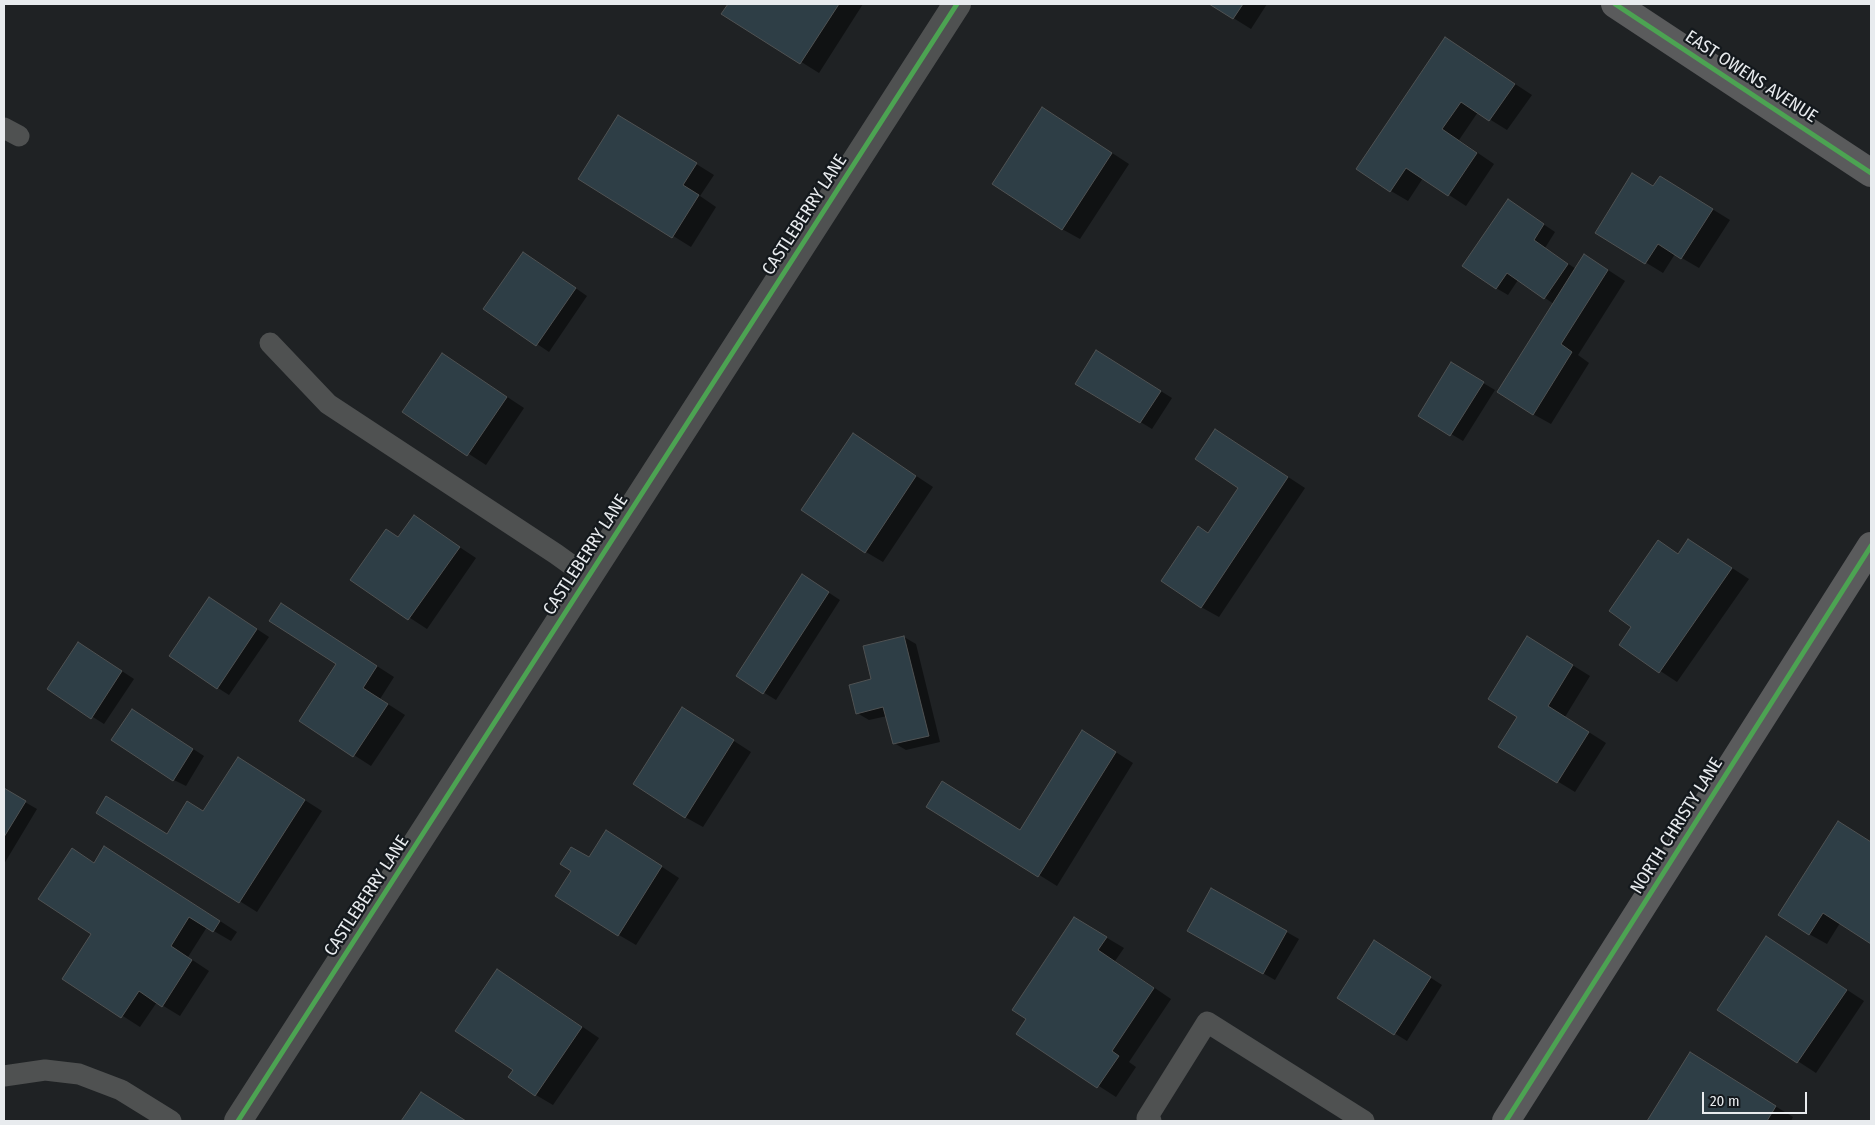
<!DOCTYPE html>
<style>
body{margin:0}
#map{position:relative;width:1875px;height:1125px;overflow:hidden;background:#1f2224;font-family:"Fira Sans Condensed",sans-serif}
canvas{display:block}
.frame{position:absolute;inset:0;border:5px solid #e8ebee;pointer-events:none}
.scale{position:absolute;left:1702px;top:1092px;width:105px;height:22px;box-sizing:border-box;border:2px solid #e8ebee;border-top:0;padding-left:6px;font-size:15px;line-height:18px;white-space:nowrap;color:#e8ebee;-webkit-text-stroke:4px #14191d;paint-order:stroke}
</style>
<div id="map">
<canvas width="1875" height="1125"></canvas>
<div class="frame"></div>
<div class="scale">20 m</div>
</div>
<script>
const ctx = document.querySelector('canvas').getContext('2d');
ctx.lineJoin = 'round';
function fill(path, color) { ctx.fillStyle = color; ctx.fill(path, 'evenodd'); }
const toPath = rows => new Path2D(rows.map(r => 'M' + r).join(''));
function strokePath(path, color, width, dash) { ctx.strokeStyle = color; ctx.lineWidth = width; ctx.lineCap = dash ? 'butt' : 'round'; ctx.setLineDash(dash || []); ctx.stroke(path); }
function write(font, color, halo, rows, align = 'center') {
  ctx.font = font + ' "Fira Sans Condensed",sans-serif'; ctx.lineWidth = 4.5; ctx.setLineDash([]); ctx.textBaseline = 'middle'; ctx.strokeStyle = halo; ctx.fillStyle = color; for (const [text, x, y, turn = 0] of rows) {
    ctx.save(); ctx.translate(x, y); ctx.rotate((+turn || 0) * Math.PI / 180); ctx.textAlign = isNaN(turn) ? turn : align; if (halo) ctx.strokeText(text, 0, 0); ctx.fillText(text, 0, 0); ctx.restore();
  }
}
fill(toPath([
 [729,4,863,4,819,73,723,13],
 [1211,4,1267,4,1251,29],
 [1446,39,1532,95,1507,130,1478,112,1459,140,1494,164,1466,206,1423,178,1408,201,1391,191],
 [1043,108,1129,164,1080,239,1062,229],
 [637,127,714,175,700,196,716,207,691,247,580,178],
 [1654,188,1678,188,1730,220,1699,268,1675,254,1663,273,1596,232],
 [1509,201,1555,232,1545,248,1576,269,1602,266,1625,281,1578,355,1589,363,1551,424,1533,414,1554,304,1518,280,1508,295,1496,288],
 [535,260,587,296,549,352,485,309],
 [442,354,524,408,486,465,404,412],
 [1109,359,1172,398,1152,429,1077,383],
 [1451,364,1495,390,1463,441,1419,415],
 [1216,430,1305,488,1219,617,1201,607,1240,488],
 [853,434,933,487,883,562,866,552],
 [414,517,476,558,427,629,352,580,399,538],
 [1689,540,1749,579,1677,682,1621,645,1633,626,1658,542,1679,555],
 [814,583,840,600,776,700,737,676],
 [210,598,269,637,229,695,218,688],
 [282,605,394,677,380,699,405,715,371,766,301,721,338,664],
 [904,637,916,644,940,742,906,750,894,743,887,716,869,720,857,713,872,680],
 [1545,648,1590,676,1565,717,1606,743,1575,792,1500,746,1519,717],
 [90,650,134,679,104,724,49,689],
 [683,708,751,752,703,827,685,817],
 [144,717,204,756,186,786,174,780],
 [1100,742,1133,763,1057,886,928,806,1021,831],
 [256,769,322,811,257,912,98,812,107,797,167,835,204,812],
 [4,790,37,809,4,864],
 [1838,822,1871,842,1871,943,1840,923,1827,944,1809,934],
 [624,842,679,878,636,945,619,935,589,859],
 [72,850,95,863,123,858,237,932,231,941,207,927,188,957,209,971,180,1016,157,1002,140,1027,64,978,93,933],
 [1212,890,1299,939,1275,980,1189,931],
 [1092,929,1124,948,1115,961,1171,999,1129,1062,1136,1067,1116,1097,1018,1034],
 [1784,948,1864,1001,1816,1073,1718,1009],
 [1386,949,1442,985,1407,1041,1338,998],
 [515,981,599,1038,553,1105,536,1095,515,1070],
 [1690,1054,1793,1117,1791,1121,1648,1121],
 [421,1094,439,1104,465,1121,403,1121]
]), '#0007');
const building = toPath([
 [728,4,839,4,800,64,721,14,728,4],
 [1209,4,1243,4,1233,19,1209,4],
 [1445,37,1515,84,1489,121,1461,102,1442,129,1477,153,1448,196,1406,168,1390,192,1356,169,1445,37],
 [1042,107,1112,153,1062,230,992,184,1042,107],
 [618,115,697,163,683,185,699,195,672,238,578,179,618,115],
 [1632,173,1653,186,1660,176,1713,209,1681,259,1658,244,1645,264,1595,233,1632,173],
 [1508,199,1544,224,1534,240,1568,264,1544,299,1507,273,1496,289,1462,266,1508,199],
 [523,252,576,288,536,346,483,309,523,252],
 [1584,254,1608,270,1561,344,1572,352,1533,415,1497,392,1584,254],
 [1096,350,1161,391,1140,423,1075,384,1096,350],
 [442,353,507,397,467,456,402,412,442,353],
 [1451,362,1484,382,1450,436,1418,416,1451,362],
 [1215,429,1288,477,1201,608,1161,581,1198,526,1208,533,1238,488,1195,459,1215,429],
 [853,433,916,476,865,553,801,510,853,433],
 [414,515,460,547,408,620,350,580,386,529,398,537,414,515],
 [1688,539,1732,568,1659,673,1619,645,1631,627,1609,611,1658,540,1678,554,1688,539],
 [802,574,829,592,763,694,736,676,802,574],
 [209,597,257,629,217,689,169,656,209,597],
 [281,603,377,666,363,688,388,704,353,757,299,721,336,664,269,621,281,603],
 [904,636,929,736,893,744,883,707,856,714,849,685,871,679,863,646,904,636],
 [1527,636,1573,665,1548,706,1589,732,1557,783,1498,747,1517,717,1488,699,1527,636],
 [78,642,122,671,91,719,47,689,78,642],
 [682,707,734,740,685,818,633,784,682,707],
 [132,709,193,749,173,781,111,740,132,709],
 [1082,730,1116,752,1038,877,926,807,942,781,1020,830,1082,730],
 [238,757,305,800,239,903,96,813,106,796,167,834,187,801,203,811,238,757],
 [4,788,26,801,4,837,4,788],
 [1838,821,1871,842,1871,944,1823,913,1809,935,1778,915,1838,821],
 [606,830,662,866,618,936,555,896,571,871,560,864,571,847,589,857,606,830],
 [104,846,220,921,213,932,189,917,171,946,192,960,162,1007,139,991,121,1018,62,979,91,934,38,899,72,848,94,863,104,846],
 [1211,888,1287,931,1263,974,1187,931,1211,888],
 [1074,917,1107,937,1098,950,1154,988,1112,1051,1119,1056,1097,1088,1016,1034,1026,1019,1012,1010,1074,917],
 [1766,936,1847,990,1797,1063,1717,1010,1766,936],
 [1374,940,1431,977,1394,1035,1337,998,1374,940],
 [497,969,582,1027,535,1096,508,1077,513,1070,455,1031,497,969],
 [1690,1052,1776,1106,1767,1121,1647,1121,1690,1052],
 [421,1092,466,1121,401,1121,421,1092]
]);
fill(building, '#2e3e46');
strokePath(building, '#4f5253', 1);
strokePath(toPath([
 [4,128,19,136],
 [270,343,328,404,556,554,588,577],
 [4,1076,45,1070,79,1074,121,1090,171,1121],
 [1151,1121,1147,1118,1207,1022,1364,1121]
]), '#4f5151', 21);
strokePath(toPath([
 [238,1121,957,4]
]), '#4f5151', 28);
strokePath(toPath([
 [1615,4,1871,173],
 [1506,1121,1871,546]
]), '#5a5b5c', 28);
strokePath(toPath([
 [1615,4,1871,173],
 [238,1121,957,4],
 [1506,1121,1871,546]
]), '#4ca352', 5);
write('18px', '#e8ebee', '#14191d', [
 ["EAST OWENS AVENUE",1751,77,33],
 ["CASTLEBERRY LANE",805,215,-57],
 ["CASTLEBERRY LANE",586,555,-57],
 ["NORTH CHRISTY LANE",1677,826,-58],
 ["CASTLEBERRY LANE",367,896,-57]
]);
</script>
